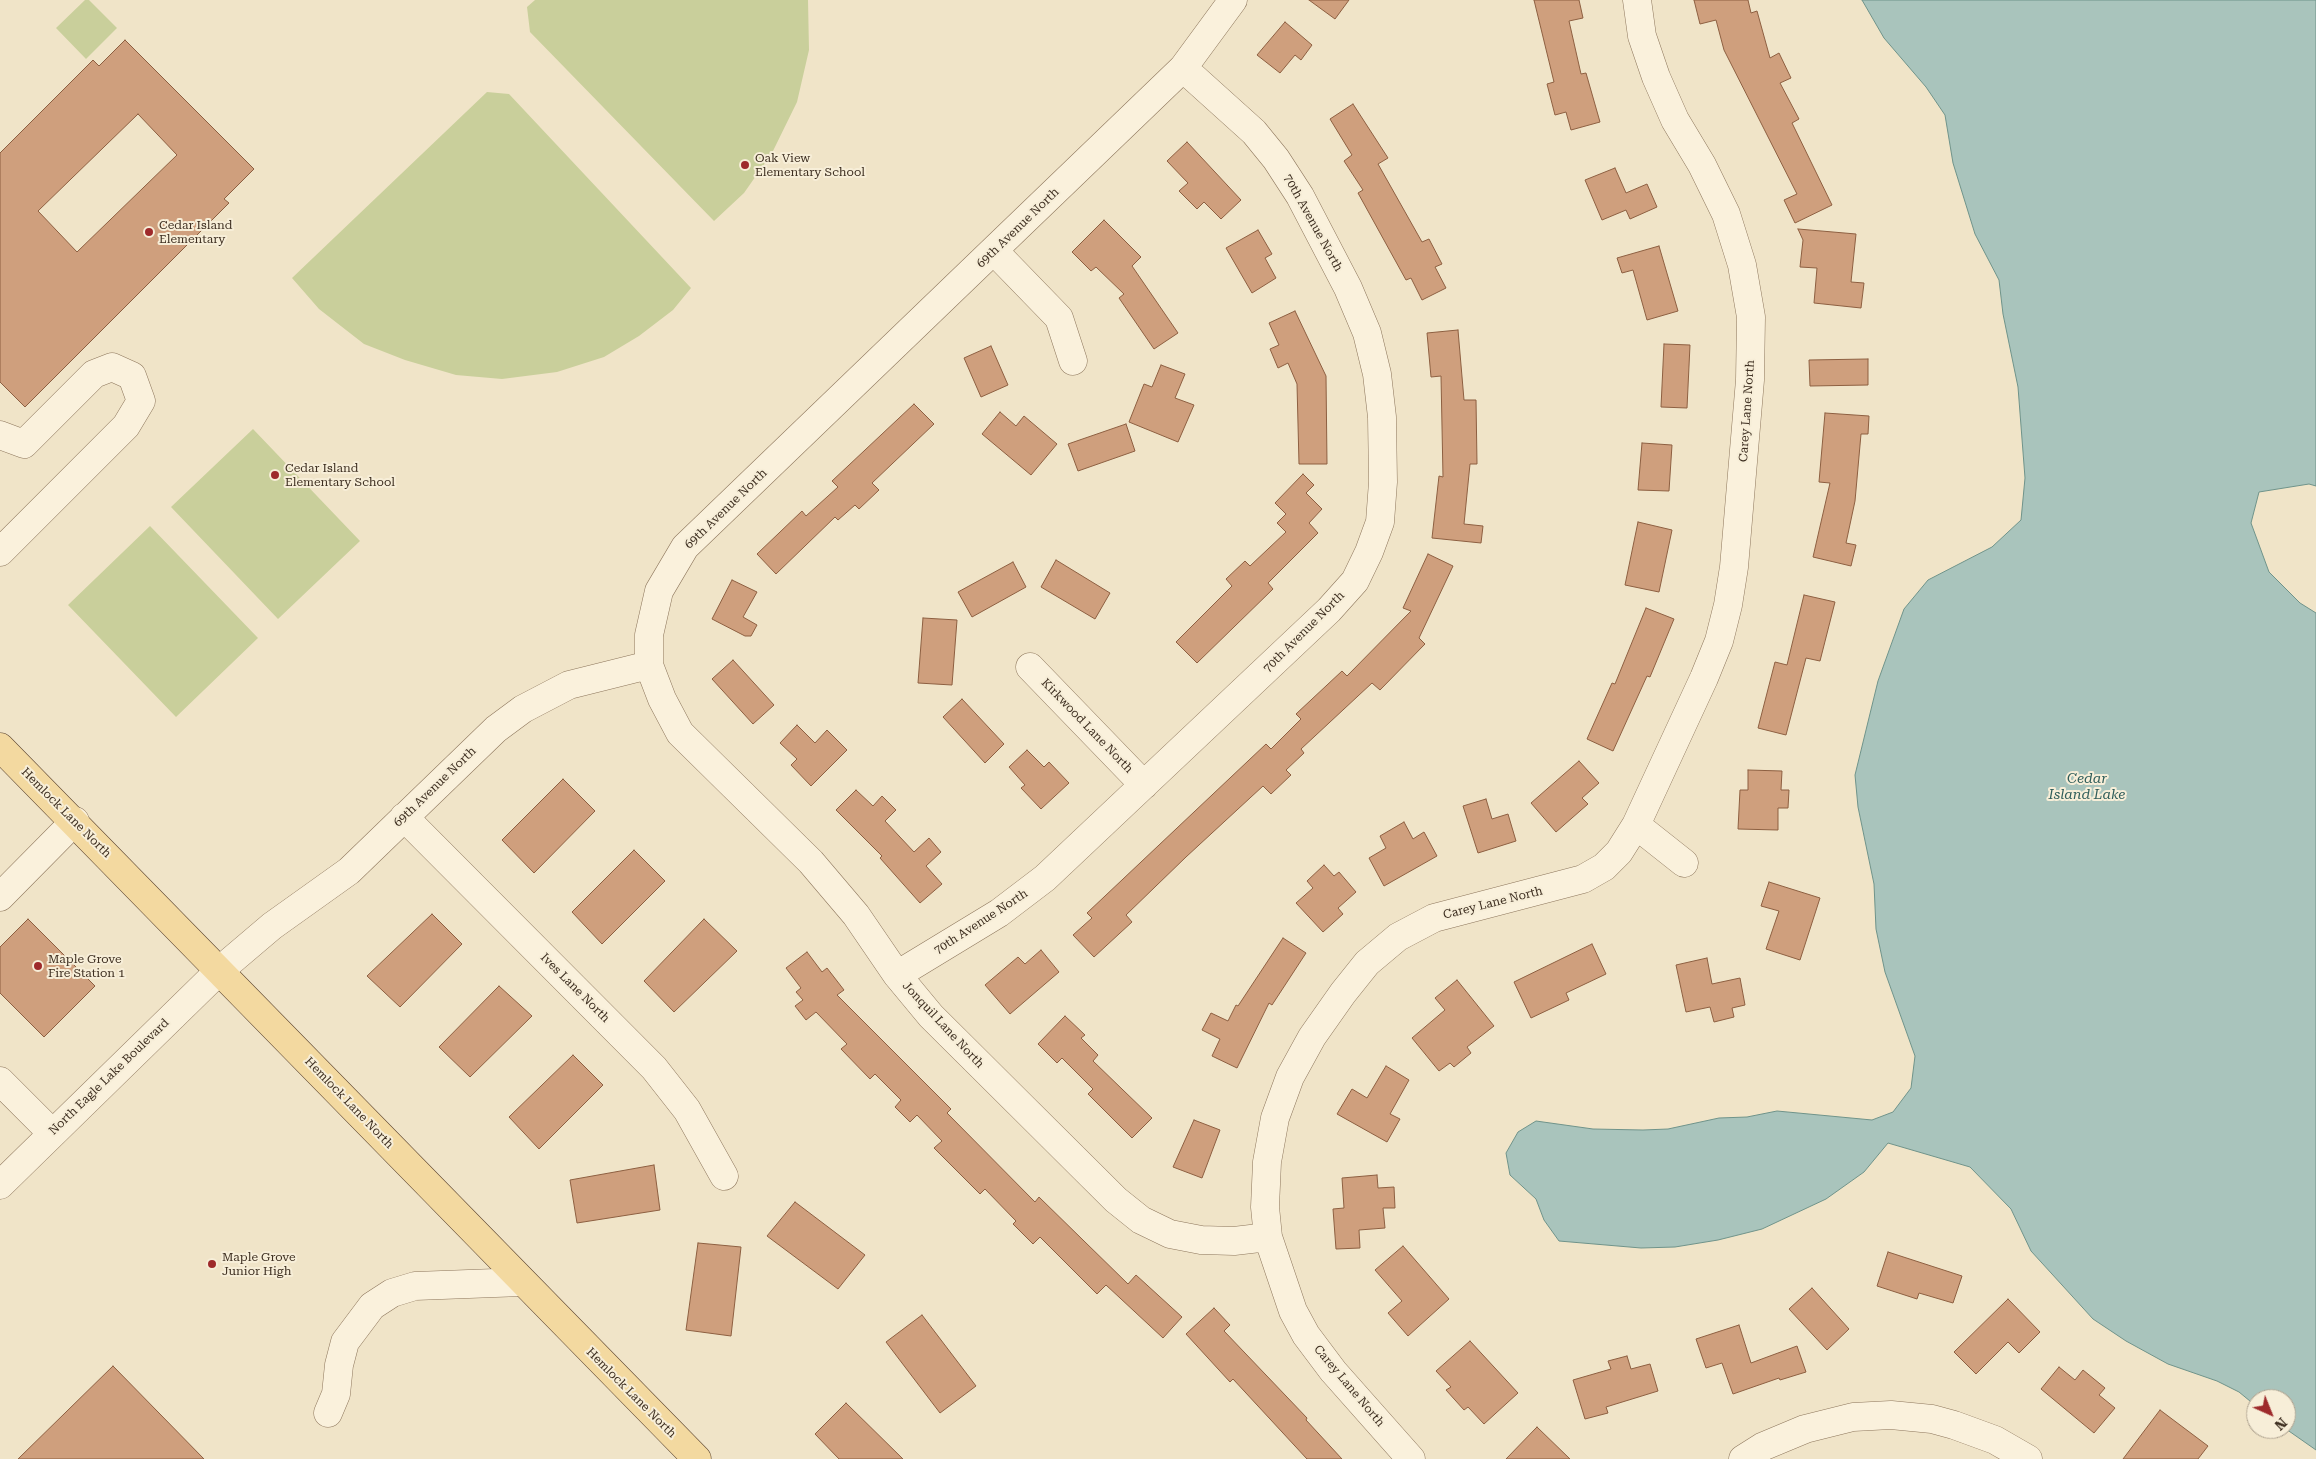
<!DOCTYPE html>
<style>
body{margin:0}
#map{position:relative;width:2316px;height:1459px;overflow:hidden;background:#f0e4c8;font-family:"Roboto Serif",serif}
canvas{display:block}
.north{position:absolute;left:2246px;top:1389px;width:50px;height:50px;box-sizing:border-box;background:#f7eed8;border:1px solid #ada18e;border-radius:50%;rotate:136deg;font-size:14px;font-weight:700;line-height:20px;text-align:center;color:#3d2e20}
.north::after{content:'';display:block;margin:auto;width:18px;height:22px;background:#9e2a2b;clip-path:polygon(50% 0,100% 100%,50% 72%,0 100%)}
</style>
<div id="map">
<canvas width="2316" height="1459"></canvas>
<div class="north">N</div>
</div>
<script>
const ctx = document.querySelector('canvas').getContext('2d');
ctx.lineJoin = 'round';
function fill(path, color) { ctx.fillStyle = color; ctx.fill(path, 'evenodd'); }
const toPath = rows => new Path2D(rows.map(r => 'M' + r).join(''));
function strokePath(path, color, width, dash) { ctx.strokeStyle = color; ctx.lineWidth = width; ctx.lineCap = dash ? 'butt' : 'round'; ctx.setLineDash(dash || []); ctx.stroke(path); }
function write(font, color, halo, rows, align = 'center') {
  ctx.font = font + ' "Roboto Serif",serif'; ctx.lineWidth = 4; ctx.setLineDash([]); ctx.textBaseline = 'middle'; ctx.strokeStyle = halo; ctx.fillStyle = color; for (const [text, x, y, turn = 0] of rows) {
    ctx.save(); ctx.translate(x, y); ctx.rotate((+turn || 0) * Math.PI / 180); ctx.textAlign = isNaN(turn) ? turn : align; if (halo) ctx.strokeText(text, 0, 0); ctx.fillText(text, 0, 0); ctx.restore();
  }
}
fill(toPath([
 [85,0,89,0,117,28,86,59,56,28],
 [535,0,808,0,809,50,797,102,772,153,744,193,714,221,530,32,527,7],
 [487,92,509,94,691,288,673,310,639,336,604,357,557,372,502,379,456,375,405,360,364,344,319,309,292,278],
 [253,429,360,541,278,619,171,507],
 [150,526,258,638,176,717,68,605]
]), '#c9cf9b');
const water = toPath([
 [1862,0,2316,0,2316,486,2309,484,2259,492,2251,523,2269,572,2300,603,2316,613,2316,1450,2286,1429,2286,1399,2256,1399,2256,1406,2239,1392,2217,1381,2168,1364,2126,1341,2093,1319,2031,1251,2011,1209,1970,1167,1888,1143,1864,1172,1826,1199,1762,1229,1718,1240,1675,1247,1641,1248,1559,1241,1544,1220,1536,1199,1510,1175,1506,1153,1518,1132,1536,1121,1593,1129,1643,1130,1668,1129,1719,1118,1747,1117,1777,1111,1872,1120,1893,1112,1911,1088,1915,1056,1885,972,1876,929,1874,884,1858,807,1855,775,1878,681,1904,609,1928,580,1992,547,2021,520,2025,478,2018,387,2003,314,1999,280,1975,234,1953,163,1945,115,1926,87,1884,38,1862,0]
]);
fill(water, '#a9c4bc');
strokePath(water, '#6f938a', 1);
const building = toPath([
 [1309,0,1349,0,1335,19,1309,0],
 [1534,0,1579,0,1583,18,1569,21,1581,74,1586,73,1600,122,1571,130,1566,112,1555,115,1547,84,1554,82,1534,0],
 [1694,0,1748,0,1751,13,1757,11,1770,58,1779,53,1791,78,1780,83,1799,119,1792,123,1832,205,1795,223,1784,200,1797,194,1724,50,1716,20,1700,24,1694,0],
 [1285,22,1312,45,1301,60,1295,55,1280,73,1257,55,1285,22],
 [125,40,254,169,224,199,229,203,25,407,0,382,0,153,93,60,99,66,125,40],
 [138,114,177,155,77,252,38,211,138,114],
 [1353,104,1388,158,1378,164,1422,242,1429,239,1442,264,1435,267,1446,288,1422,300,1411,278,1406,280,1358,193,1363,190,1344,161,1352,155,1330,119,1353,104],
 [1187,142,1241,200,1221,219,1204,202,1197,209,1179,191,1188,183,1167,161,1187,142],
 [1615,168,1626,193,1647,184,1657,207,1630,219,1626,210,1602,220,1585,180,1615,168],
 [1104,220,1141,257,1132,266,1178,333,1154,349,1119,298,1124,294,1096,267,1091,271,1072,252,1104,220],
 [1798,229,1856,234,1851,282,1864,283,1861,308,1814,303,1817,268,1800,267,1803,240,1798,229],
 [1258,230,1272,254,1265,258,1276,278,1252,293,1226,248,1258,230],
 [1659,246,1678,311,1647,320,1633,270,1622,273,1617,258,1659,246],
 [1295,311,1326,376,1327,464,1299,464,1297,384,1288,363,1278,368,1270,349,1279,345,1269,323,1295,311],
 [1458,330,1464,400,1476,400,1477,464,1470,464,1464,524,1483,526,1481,543,1432,538,1439,476,1443,477,1441,376,1431,377,1427,333,1458,330],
 [1664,344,1690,345,1687,408,1661,407,1664,344],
 [991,346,1008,385,981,397,964,358,991,346],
 [1868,359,1868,385,1810,386,1809,360,1868,359],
 [1161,365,1185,374,1175,398,1194,405,1178,442,1129,422,1144,384,1152,387,1161,365],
 [914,404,934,424,872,483,879,490,859,509,855,505,838,520,835,517,776,574,757,554,802,511,806,516,838,487,832,481,914,404],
 [1000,412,1016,426,1024,416,1057,444,1031,475,982,434,1000,412],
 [1825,413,1869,416,1868,434,1861,434,1855,501,1846,543,1856,545,1851,566,1813,557,1830,483,1819,482,1825,413],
 [1126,424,1135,451,1078,471,1068,444,1126,424],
 [1642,443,1672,445,1669,491,1638,490,1642,443],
 [1303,474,1314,485,1306,493,1322,509,1309,523,1318,533,1268,583,1273,589,1197,663,1176,642,1232,586,1226,579,1245,561,1250,566,1286,532,1277,523,1286,514,1275,503,1303,474],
 [1638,522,1672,530,1659,592,1625,585,1638,522],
 [1428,554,1453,566,1419,638,1425,644,1380,690,1372,683,1301,749,1304,753,1286,770,1291,775,1271,794,1263,786,1186,857,1126,915,1132,922,1094,957,1073,935,1092,918,1087,913,1266,744,1271,749,1301,719,1296,714,1342,671,1347,676,1411,611,1403,608,1428,554],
 [1056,560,1110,593,1095,619,1041,587,1056,560],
 [1013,562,1026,587,972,617,958,592,1013,562],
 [732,580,757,592,743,617,757,625,751,636,745,636,712,619,732,580],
 [1804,595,1835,602,1820,661,1806,658,1786,735,1758,728,1775,662,1787,665,1804,595],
 [1646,608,1674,619,1650,677,1647,676,1613,751,1587,739,1612,683,1615,684,1646,608],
 [923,618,957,620,952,685,918,683,923,618],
 [733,660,774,705,753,724,712,679,733,660],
 [962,699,1004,744,985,763,943,717,962,699],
 [797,725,815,743,827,730,847,750,811,786,791,765,797,759,780,743,797,725],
 [1027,750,1044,767,1049,762,1069,783,1041,809,1021,788,1025,785,1009,767,1027,750],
 [1579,761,1599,783,1582,798,1588,804,1556,832,1531,803,1579,761],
 [1748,770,1782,771,1781,790,1789,790,1788,808,1778,808,1778,830,1738,829,1740,790,1748,790,1748,770],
 [563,779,595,811,534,873,502,840,563,779],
 [856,790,873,806,882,796,896,810,885,821,914,852,929,838,941,852,926,866,942,884,920,903,880,858,882,856,836,810,856,790],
 [1486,799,1492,819,1508,814,1516,841,1478,853,1463,806,1486,799],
 [1404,822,1413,839,1424,832,1437,856,1384,886,1369,858,1386,848,1380,836,1404,822],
 [634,850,665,881,602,944,572,912,634,850],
 [1324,865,1334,876,1339,872,1356,892,1338,908,1343,914,1323,932,1296,903,1313,888,1307,881,1324,865],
 [1769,882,1820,898,1800,960,1766,949,1779,911,1761,906,1769,882],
 [432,914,462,944,400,1007,367,976,432,914],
 [28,919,95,986,44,1037,0,993,0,947,28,919],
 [704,919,737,951,674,1012,644,981,704,919],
 [1283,938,1306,953,1272,1005,1269,1003,1237,1068,1212,1056,1220,1039,1202,1030,1211,1013,1228,1021,1236,1005,1238,1006,1283,938],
 [1592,944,1606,974,1566,993,1569,1000,1531,1018,1514,982,1592,944],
 [1041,950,1059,972,1010,1014,985,985,1018,957,1025,964,1041,950],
 [807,952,822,972,827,968,844,990,837,995,951,1109,947,1113,1035,1202,1039,1197,1128,1284,1136,1275,1182,1317,1163,1338,1106,1285,1097,1294,1040,1237,1033,1244,1013,1224,1016,1221,985,1189,980,1194,934,1148,942,1141,917,1115,910,1122,895,1107,901,1100,875,1074,870,1079,841,1049,847,1044,816,1012,806,1020,795,1006,803,1000,796,992,801,988,786,968,807,952],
 [1707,958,1712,984,1740,978,1745,1005,1732,1008,1734,1017,1714,1022,1710,1007,1686,1012,1676,965,1707,958],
 [1457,980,1494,1026,1467,1047,1471,1053,1454,1067,1450,1063,1439,1071,1412,1038,1445,1010,1435,998,1457,980],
 [499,986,532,1016,470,1077,439,1047,499,986],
 [1065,1016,1085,1035,1081,1038,1098,1055,1093,1061,1152,1118,1132,1138,1088,1094,1093,1089,1062,1058,1057,1063,1038,1044,1065,1016],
 [573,1055,603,1085,539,1149,509,1117,573,1055],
 [1386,1066,1409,1080,1390,1114,1400,1119,1387,1142,1337,1114,1352,1089,1367,1098,1386,1066],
 [1194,1120,1220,1130,1202,1178,1173,1167,1194,1120],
 [654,1165,660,1210,577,1223,570,1180,654,1165],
 [1377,1175,1378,1188,1394,1187,1395,1208,1383,1208,1385,1228,1359,1230,1360,1248,1336,1249,1333,1209,1344,1208,1342,1178,1377,1175],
 [795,1202,865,1255,838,1289,767,1236,795,1202],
 [698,1243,741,1247,731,1336,686,1330,698,1243],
 [1403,1246,1449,1299,1408,1336,1388,1313,1402,1301,1375,1270,1403,1246],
 [1888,1252,1962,1276,1953,1303,1919,1293,1917,1299,1877,1286,1888,1252],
 [1812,1288,1849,1329,1827,1350,1789,1309,1812,1288],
 [2008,1299,2040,1332,2019,1353,2008,1342,1976,1374,1954,1352,2008,1299],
 [1214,1308,1230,1325,1224,1331,1307,1418,1306,1420,1342,1459,1307,1459,1233,1379,1230,1382,1186,1334,1214,1308],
 [922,1315,976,1386,940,1413,886,1342,922,1315],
 [1739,1325,1751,1363,1797,1346,1806,1372,1780,1380,1779,1378,1733,1394,1722,1363,1706,1368,1696,1339,1739,1325],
 [1470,1341,1518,1393,1484,1424,1468,1407,1464,1410,1446,1390,1451,1387,1436,1371,1470,1341],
 [1627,1356,1631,1369,1650,1364,1658,1391,1606,1407,1608,1413,1585,1419,1573,1380,1611,1369,1608,1361,1627,1356],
 [113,1366,204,1459,18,1459,113,1366],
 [2059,1367,2075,1380,2083,1370,2105,1388,2099,1395,2115,1408,2094,1433,2041,1389,2059,1367],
 [846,1403,903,1459,839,1459,815,1434,846,1403],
 [2160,1410,2208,1446,2198,1459,2123,1459,2160,1410],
 [1537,1427,1570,1459,1506,1459,1537,1427]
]);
fill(building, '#cf9f7d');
strokePath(building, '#8d5f41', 1);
const minor = toPath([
 [1233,0,1183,68,685,547,659,591,649,635,649,665,662,699,680,733,811,862,856,915,897,975,931,1016,1116,1200,1141,1220,1170,1234,1201,1240,1234,1241,1268,1237],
 [994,251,1059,318,1073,361],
 [0,435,24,444,94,374,112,367,132,376,141,401,126,426,0,552],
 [1030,667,1144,785],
 [404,817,654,1068,687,1110,724,1176],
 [1636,825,1684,863],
 [0,897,75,821],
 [897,975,999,913,1045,878,1329,610,1355,581,1369,552,1380,522,1383,482,1382,417,1377,374,1367,333,1348,288,1300,196,1276,159,1254,132,1183,68],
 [0,1081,52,1133],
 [0,1185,219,971,272,926,349,871,496,729,523,709,569,685,649,665],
 [328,1413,336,1394,339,1365,345,1342,372,1306,392,1293,415,1286,522,1282],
 [1411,1459,1333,1371,1306,1335,1293,1311,1268,1237,1265,1207,1267,1162,1275,1118,1290,1077,1312,1037,1343,993,1367,963,1398,937,1434,918,1583,879,1604,867,1619,852,1636,825,1704,678,1719,641,1728,605,1734,567,1750,380,1751,317,1742,265,1726,214,1702,165,1675,120,1656,77,1642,36,1637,0],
 [1743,1459,1762,1447,1805,1429,1853,1417,1891,1415,1932,1419,1954,1425,1995,1440,2028,1459]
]);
const major = toPath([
 [0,747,697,1459]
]);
strokePath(minor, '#8d765c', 29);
strokePath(major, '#5b4430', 29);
strokePath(minor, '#faf1dc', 28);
strokePath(major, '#f3d9a0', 28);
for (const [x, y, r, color] of [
 [745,165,5,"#9e2a2b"],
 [149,232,5,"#9e2a2b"],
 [275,475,5,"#9e2a2b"],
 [38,966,5,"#9e2a2b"],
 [212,1264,5,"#9e2a2b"]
]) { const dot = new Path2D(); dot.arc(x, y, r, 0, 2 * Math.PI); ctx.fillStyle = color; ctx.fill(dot); strokePath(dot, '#f7eed8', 2); }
write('12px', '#3d2e20', '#f7eed8', [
 ["Oak View",755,158],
 ["Elementary School",755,172],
 ["Cedar Island",159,225],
 ["Elementary",159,239],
 ["Cedar Island",285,468],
 ["Elementary School",285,482],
 ["Maple Grove",48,959],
 ["Fire Station 1",48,973],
 ["Maple Grove",222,1257],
 ["Junior High",222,1271]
], 'left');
write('12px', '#3d2e20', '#f7eed8', [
 ["70th Avenue North",1313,223,61],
 ["69th Avenue North",1018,228,-44],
 ["Carey Lane North",1747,411,-86],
 ["69th Avenue North",726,509,-44],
 ["70th Avenue North",1304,632,-45],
 ["Kirkwood Lane North",1087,726,46],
 ["69th Avenue North",435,787,-44],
 ["Hemlock Lane North",66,813,45],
 ["Carey Lane North",1493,903,-14],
 ["70th Avenue North",981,922,-33],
 ["Ives Lane North",575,988,45],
 ["Jonquil Lane North",943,1025,47],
 ["North Eagle Lake Boulevard",109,1077,-44],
 ["Hemlock Lane North",349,1103,46],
 ["Carey Lane North",1349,1386,50],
 ["Hemlock Lane North",631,1393,45]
]);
write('italic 14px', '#2f5d5a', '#f7eed8', [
 ["Cedar",2087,779],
 ["Island Lake",2087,795]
]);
</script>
